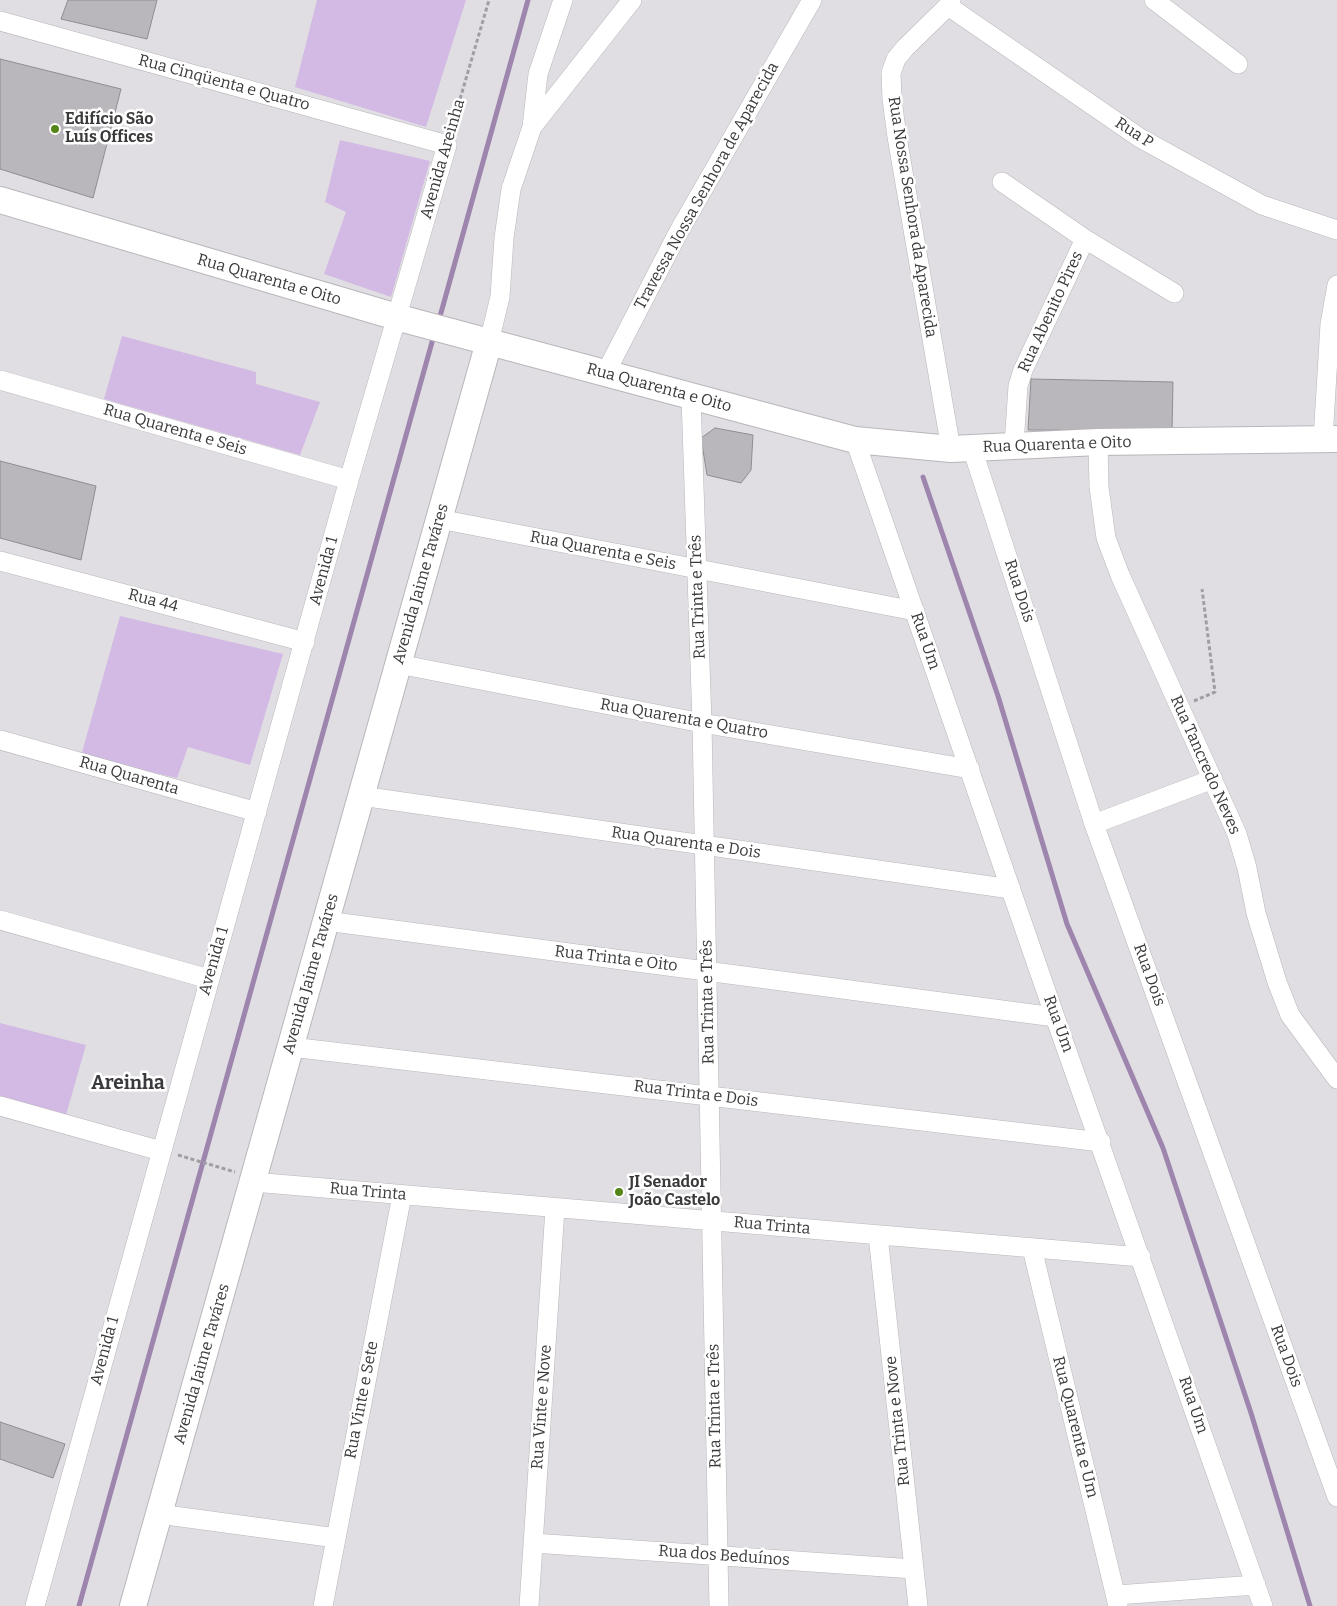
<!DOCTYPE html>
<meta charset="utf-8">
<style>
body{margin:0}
canvas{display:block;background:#e0dee2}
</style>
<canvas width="1337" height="1606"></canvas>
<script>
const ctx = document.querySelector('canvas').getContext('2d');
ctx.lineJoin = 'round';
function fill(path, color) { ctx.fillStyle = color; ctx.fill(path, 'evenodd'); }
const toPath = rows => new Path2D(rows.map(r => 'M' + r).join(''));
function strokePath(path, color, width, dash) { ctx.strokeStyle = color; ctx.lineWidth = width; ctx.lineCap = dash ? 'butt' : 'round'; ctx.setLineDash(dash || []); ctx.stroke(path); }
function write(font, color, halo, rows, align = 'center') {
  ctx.font = font + ' Bitter,serif'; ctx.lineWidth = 5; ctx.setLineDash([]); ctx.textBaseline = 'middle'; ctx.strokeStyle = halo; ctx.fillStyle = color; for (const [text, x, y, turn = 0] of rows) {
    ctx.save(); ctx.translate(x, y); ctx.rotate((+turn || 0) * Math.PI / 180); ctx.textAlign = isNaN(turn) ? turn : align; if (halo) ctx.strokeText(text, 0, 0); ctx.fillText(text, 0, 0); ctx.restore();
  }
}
fill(toPath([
 [317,0,466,0,426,127,295,87],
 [340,140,430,161,391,297,324,274,346,212,325,202],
 [122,336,256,372,256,384,320,402,300,455,104,399],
 [120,616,283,654,250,765,188,747,177,778,81,756],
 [0,1023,86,1045,66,1115,0,1096]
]), '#d2bae4');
strokePath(toPath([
 [439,320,528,0],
 [923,477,998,696,1067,924,1163,1148,1251,1413,1310,1606],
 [79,1606,434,335]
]), '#9d85ae', 5);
const building = toPath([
 [68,0,157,0,147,39,61,19,68,0],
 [0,59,121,89,93,198,0,169,0,59],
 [1031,379,1173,382,1172,431,1028,430,1031,379],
 [715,428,753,435,751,470,741,483,707,475,701,438,715,428],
 [0,461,96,486,81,560,0,538,0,461],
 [0,1422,65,1444,53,1478,0,1459,0,1422]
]);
fill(building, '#bab7bc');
strokePath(building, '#8f8d91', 1);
const street = toPath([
 [1154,0,1238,64],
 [948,6,1140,138,1262,205,1337,230],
 [0,21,447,145,349,480,35,1606],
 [532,127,538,74,563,0],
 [1002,182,1085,239,1174,293],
 [489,342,500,297,504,238,511,189,532,127,632,0],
 [605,374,679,231,812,0],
 [0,380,349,480],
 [691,397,702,723,719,1606],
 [855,440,1055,1017,1263,1606],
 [1323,440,1330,324,1337,285],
 [1098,442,1099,487,1106,538,1120,575,1237,834,1247,868,1256,913,1277,982,1290,1015,1337,1079],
 [1014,445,1018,386,1023,370,1085,239],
 [972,448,1094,824,1337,1497],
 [951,449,897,137,892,99,891,73,896,59,905,48,948,6,951,0],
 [439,519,915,611],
 [0,561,305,642],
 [398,664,702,723,970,769],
 [0,740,257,812],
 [361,796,1011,889],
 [1094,824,1213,779],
 [0,920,209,979],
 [326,921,1055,1017],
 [291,1047,1101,1142],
 [0,1106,161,1151],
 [253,1182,1141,1257],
 [878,1235,918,1606],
 [1032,1248,1118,1606],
 [159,1514,336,1538],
 [533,1543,914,1569],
 [1116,1595,1256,1585],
 [323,1606,402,1195],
 [529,1606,555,1208]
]);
const secondary = toPath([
 [0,200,407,320,855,440,951,449,1098,442,1337,439],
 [133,1606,489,342]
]);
strokePath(street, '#b8b6ba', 20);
strokePath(secondary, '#b8b6ba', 28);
strokePath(toPath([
 [451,130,489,0],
 [1194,701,1215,692,1202,589],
 [178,1155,235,1172]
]), '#a09ea2', 3, [4, 2.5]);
strokePath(street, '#fff', 19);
strokePath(secondary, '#fff', 26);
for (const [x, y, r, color] of [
 [55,129,5,"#558516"],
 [619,1192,5,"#558516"]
]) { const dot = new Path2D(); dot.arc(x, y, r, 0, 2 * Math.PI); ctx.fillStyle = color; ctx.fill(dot); strokePath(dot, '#fff', 2); }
write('16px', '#3a393b', '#fff', [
 ["Rua Cinqüenta e Quatro",224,83,15],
 ["Rua P",1134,133,33],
 ["Avenida Areinha",443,159,-74],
 ["Travessa Nossa Senhora de Aparecida",707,186,-61],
 ["Rua Nossa Senhora da Aparecida",912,217,81],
 ["Rua Quarenta e Oito",269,280,16],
 ["Rua Abenito Pires",1051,312,-65],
 ["Rua Quarenta e Oito",659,388,15],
 ["Rua Quarenta e Seis",175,430,16],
 ["Rua Quarenta e Oito",1057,445,-2],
 ["Rua Quarenta e Seis",603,551,11],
 ["Avenida 1",324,571,-75],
 ["Avenida Jaime Taváres",421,584,-74],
 ["Rua Dois",1019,591,72],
 ["Rua Trinta e Três",698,597,-92],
 ["Rua 44",153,601,15],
 ["Rua Um",925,641,71],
 ["Rua Quarenta e Quatro",684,719,10],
 ["Rua Tancredo Neves",1205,765,66],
 ["Rua Quarenta",129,776,16],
 ["Rua Quarenta e Dois",686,843,8],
 ["Rua Trinta e Oito",616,959,7],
 ["Avenida 1",214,961,-74],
 ["Avenida Jaime Taváres",311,974,-74],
 ["Rua Dois",1149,975,70],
 ["Rua Trinta e Três",708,1002,-91],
 ["Rua Um",1058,1024,70],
 ["Rua Trinta e Dois",696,1094,7],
 ["Rua Trinta",368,1192,5],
 ["Rua Trinta",772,1226,5],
 ["Avenida 1",105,1351,-75],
 ["Rua Dois",1286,1356,70],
 ["Avenida Jaime Taváres",202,1364,-74],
 ["Rua Vinte e Sete",362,1400,-79],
 ["Rua Um",1193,1405,71],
 ["Rua Trinta e Três",715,1406,-91],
 ["Rua Vinte e Nove",542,1407,-86],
 ["Rua Trinta e Nove",898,1421,-96],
 ["Rua Quarenta e Um",1075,1427,76],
 ["Rua dos Beduínos",724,1556,4]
]);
write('bold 16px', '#3a393b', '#fff', [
 ["Edifício São",65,120],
 ["Luís Offices",65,138],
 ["JI Senador",629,1183],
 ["João Castelo",629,1201]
], 'left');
write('bold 19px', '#3b393d', '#fff', [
 ["Areinha",128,1084]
]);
</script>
